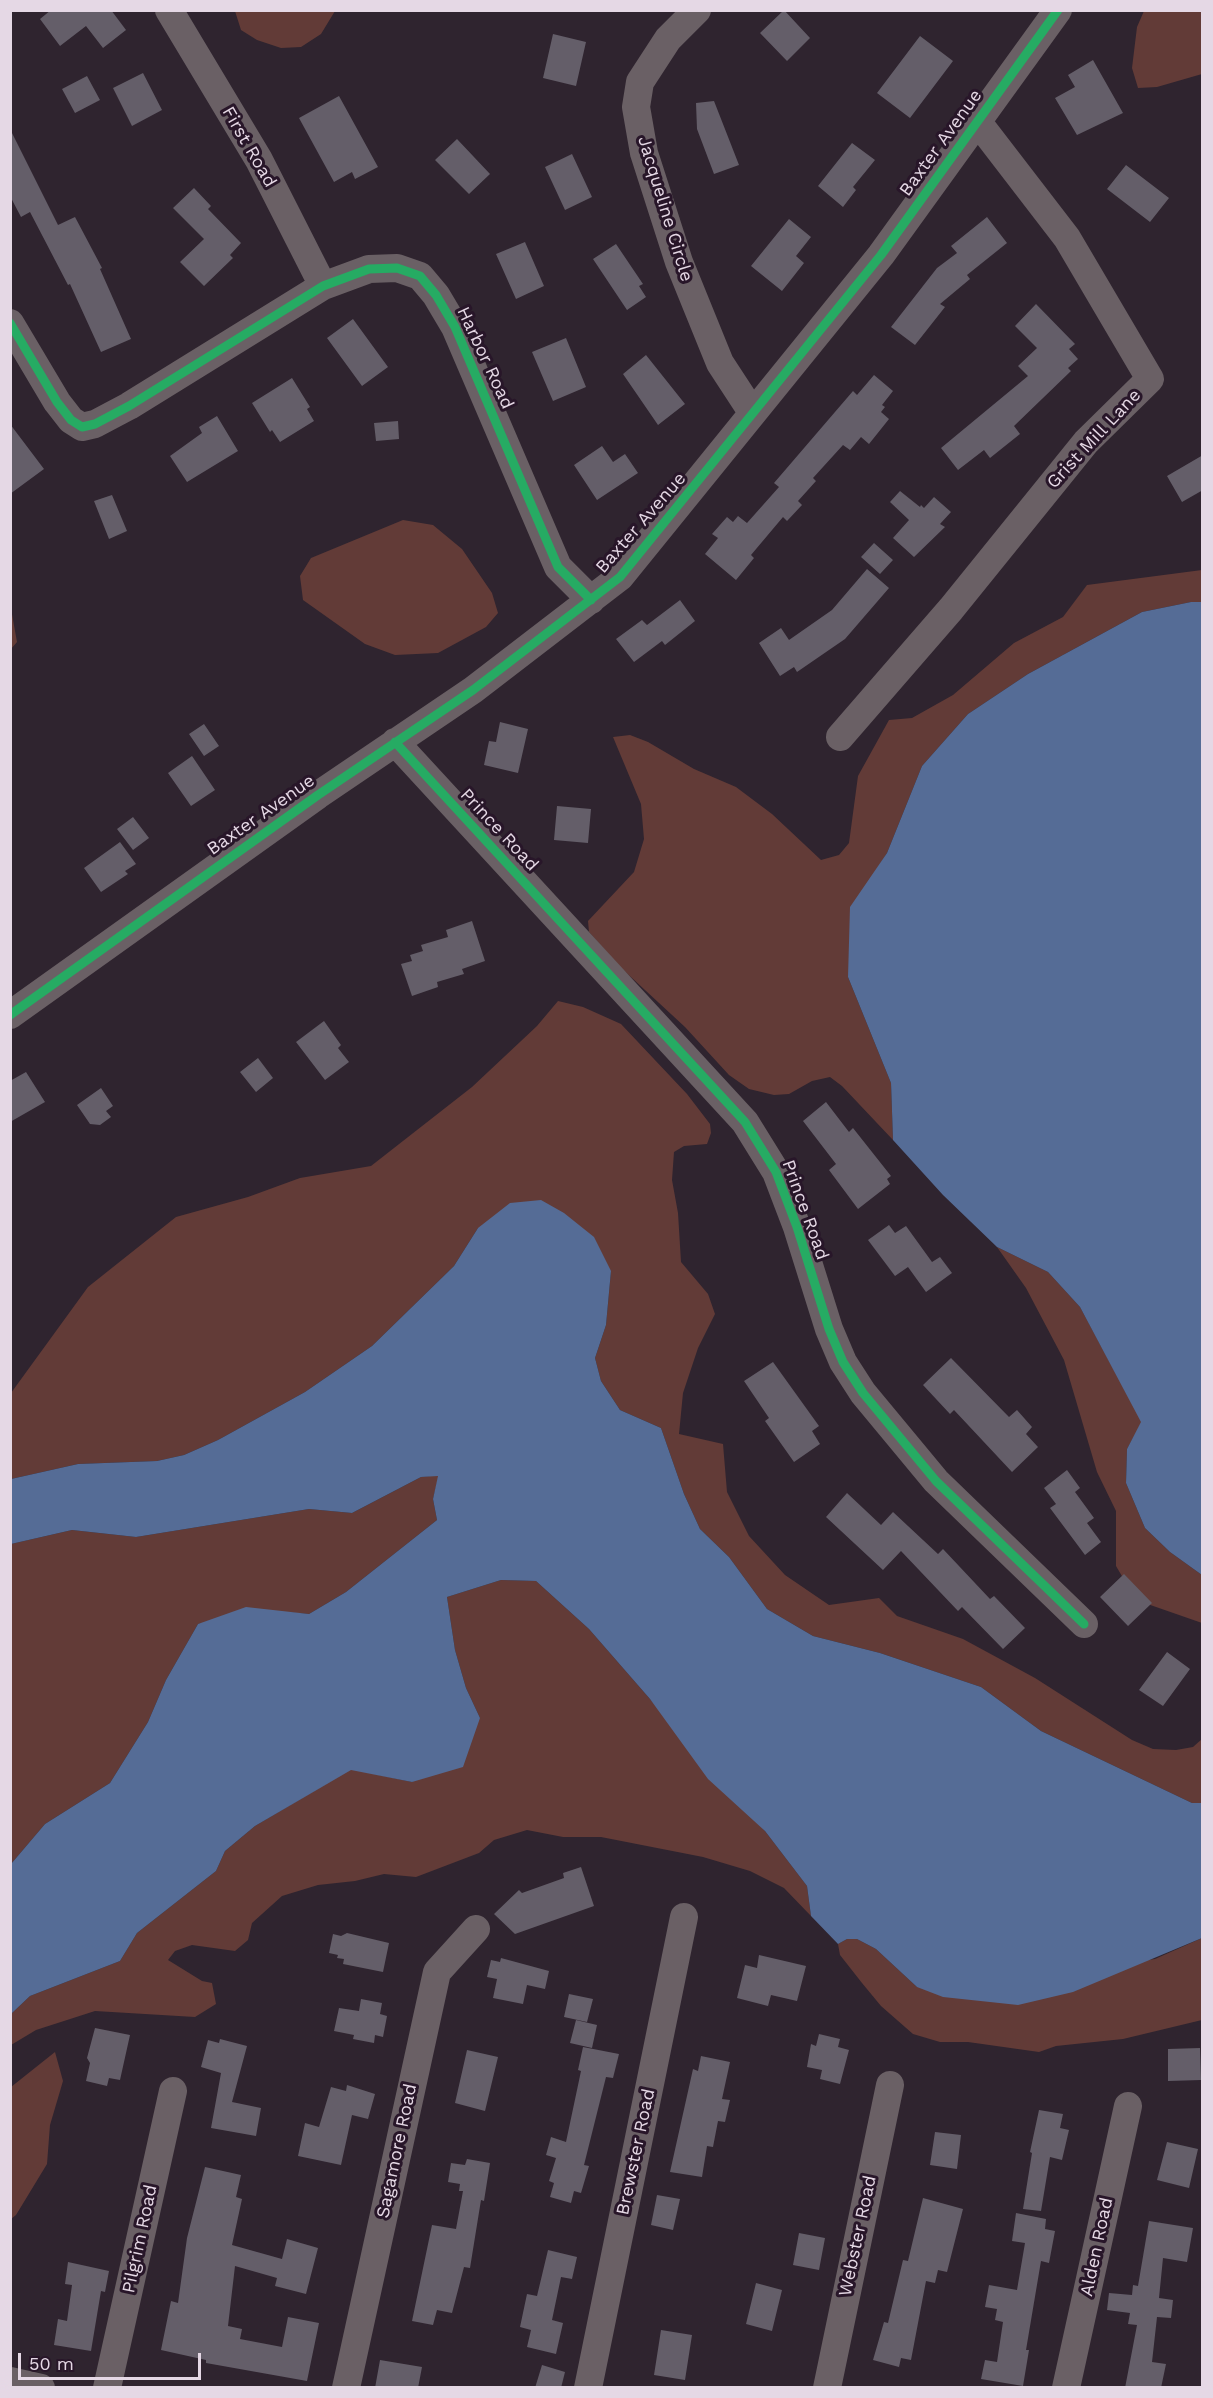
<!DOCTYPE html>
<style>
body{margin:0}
#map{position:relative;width:1213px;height:2398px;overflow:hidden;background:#2f242f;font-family:"Work Sans",sans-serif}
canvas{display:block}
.frame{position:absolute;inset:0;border:12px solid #e5d8e5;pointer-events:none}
.scale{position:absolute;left:18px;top:2353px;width:183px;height:27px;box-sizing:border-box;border:3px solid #e5d8e5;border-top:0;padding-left:8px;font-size:18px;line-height:21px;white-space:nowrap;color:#e5d8e5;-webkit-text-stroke:4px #281629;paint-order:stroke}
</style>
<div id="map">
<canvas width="1213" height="2398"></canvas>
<div class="frame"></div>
<div class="scale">50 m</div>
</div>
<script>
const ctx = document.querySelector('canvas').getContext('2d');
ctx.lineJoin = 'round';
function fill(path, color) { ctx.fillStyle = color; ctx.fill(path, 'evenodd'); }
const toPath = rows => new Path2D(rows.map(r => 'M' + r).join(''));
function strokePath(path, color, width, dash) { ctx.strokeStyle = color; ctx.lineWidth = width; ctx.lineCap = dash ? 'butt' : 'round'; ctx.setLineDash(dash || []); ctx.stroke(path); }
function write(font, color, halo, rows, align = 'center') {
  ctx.font = font + ' "Work Sans",sans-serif'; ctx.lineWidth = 6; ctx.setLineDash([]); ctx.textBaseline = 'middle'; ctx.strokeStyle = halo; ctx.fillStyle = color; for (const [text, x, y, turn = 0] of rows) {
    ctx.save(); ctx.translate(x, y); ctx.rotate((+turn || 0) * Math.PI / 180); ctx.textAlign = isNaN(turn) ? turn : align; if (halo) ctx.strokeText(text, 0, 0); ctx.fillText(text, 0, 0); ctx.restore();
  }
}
fill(toPath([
 [235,11,235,10,335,11,321,34,301,47,281,48,257,40,241,30],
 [1144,11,1202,11,1202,74,1157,87,1138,88,1132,68,1137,27],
 [403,520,433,525,462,549,492,593,498,613,486,627,438,653,395,655,365,644,303,600,300,576,311,558],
 [1202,570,1202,602,1191,602,1142,612,1028,674,968,714,922,766,887,853,875,872,848,977,891,1083,893,1140,842,1086,830,1077,812,1081,789,1094,774,1095,749,1089,729,1075,685,1027,619,966,589,932,588,921,634,872,644,839,641,804,613,737,630,735,648,742,694,769,736,787,772,814,821,860,839,855,849,843,858,776,889,720,912,718,953,695,1014,643,1063,617,1087,585],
 [10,603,17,642,11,649,10,649],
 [558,1001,583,1007,621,1024,687,1094,710,1124,711,1133,707,1144,684,1146,674,1152,672,1180,678,1213,681,1262,708,1294,715,1314,698,1348,683,1393,679,1434,723,1444,727,1492,749,1536,785,1575,829,1605,879,1598,897,1616,963,1639,1035,1678,1132,1740,1153,1749,1176,1750,1193,1747,1202,1739,1202,1803,1192,1803,1041,1731,981,1687,880,1653,813,1636,767,1609,729,1557,700,1529,684,1494,661,1428,620,1410,601,1381,595,1358,606,1325,611,1271,478,1228,454,1266,372,1346,305,1392,218,1440,184,1455,157,1461,78,1464,11,1479,11,1393,88,1287,176,1217,248,1197,300,1178,371,1166,472,1087,537,1026],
 [997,1247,1048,1272,1080,1307,1142,1422,1127,1449,1126,1483,1145,1528,1170,1552,1202,1575,1202,1623,1136,1600,1116,1566,1116,1511,1097,1472,1064,1360,1026,1288],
 [439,1475,433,1499,437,1520,346,1592,309,1614,284,1612,198,1624,166,1680,148,1722,110,1783,45,1824,11,1864,11,1544,72,1530,136,1537,309,1509,352,1513,421,1477],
 [501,1580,536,1581,589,1629,765,1831,807,1886,811,1916,784,1888,750,1871,703,1857,601,1837,563,1837,527,1830,494,1840,479,1853,416,1877,384,1874,355,1881,318,1885,282,1896,252,1923,248,1940,235,1951,192,1945,175,1951,168,1960,202,1981,212,1983,216,2004,195,2017,95,2011,36,2030,11,2045,11,2014,30,1996,120,1961,137,1933,216,1871,225,1851,255,1826,351,1769,412,1782,480,1718,466,1688,455,1650,447,1597],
 [1202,1938,1202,2020,1123,2039,1056,2046,1039,2052,968,2042,940,2042,913,2034,881,2006,862,1983,840,1955,838,1944,847,1939,857,1939,876,1949,917,1987,1155,1959],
 [55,2052,63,2081,50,2125,47,2164,16,2215,11,2219,11,2087]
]), '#623b37');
fill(toPath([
 [1191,602,1202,602,1202,1575,1170,1552,1145,1528,1126,1483,1127,1449,1141,1422,1080,1307,1048,1272,997,1247,943,1195,893,1140,891,1083,848,977,850,907,887,853,922,766,968,714,1028,674,1142,612],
 [541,1200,564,1213,594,1237,611,1271,606,1325,595,1358,601,1381,620,1410,661,1428,684,1494,700,1529,729,1557,767,1609,813,1636,880,1653,981,1687,1041,1731,1192,1803,1202,1803,1202,1938,1073,1992,1018,2005,943,1997,917,1987,876,1949,857,1939,847,1939,838,1944,811,1916,807,1886,765,1831,708,1779,650,1699,589,1629,536,1581,501,1580,447,1597,455,1650,466,1688,480,1718,463,1767,412,1782,351,1770,255,1826,225,1851,216,1871,137,1933,120,1961,30,1996,11,2014,11,1864,45,1824,110,1783,148,1722,166,1680,198,1624,246,1607,309,1614,346,1592,437,1520,433,1499,438,1476,421,1477,352,1513,309,1509,136,1537,72,1530,11,1544,11,1479,78,1464,157,1461,184,1455,218,1440,305,1392,372,1346,454,1266,478,1228,510,1203]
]), '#556c96');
fill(toPath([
 [51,10,111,10,126,30,103,48,86,26,60,46,40,19],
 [784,10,810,38,787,61,760,33],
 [553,34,586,42,576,86,543,78],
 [920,36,953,61,910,118,877,93],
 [1093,60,1123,113,1077,135,1055,98,1075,87,1068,75],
 [143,73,162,110,132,126,113,88],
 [87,76,100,100,75,113,62,89],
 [339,96,378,167,355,179,352,172,334,182,299,118],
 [714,101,739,165,714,174,697,129,696,103],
 [10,129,58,225,75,217,102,268,100,269,131,339,101,352,70,284,68,285,30,212,21,217,10,196],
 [457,139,490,174,469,194,435,160],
 [852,143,875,160,853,187,856,190,843,207,818,186],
 [572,154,592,197,565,210,545,167],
 [1126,165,1169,198,1150,222,1107,189],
 [194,188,211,206,208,209,241,243,230,255,233,258,204,286,180,262,204,239,173,208],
 [987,217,1007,243,967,275,970,279,940,304,945,307,915,345,891,327,937,268,957,253,951,246],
 [789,219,811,237,796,256,804,263,782,291,751,266],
 [525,242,544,286,516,299,496,254],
 [616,244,643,284,639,286,646,297,627,310,593,259],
 [1036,304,1075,344,1069,349,1078,359,1068,368,1071,371,1014,426,1020,434,990,458,984,450,958,470,941,448,1028,376,1018,366,1037,348,1015,326],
 [353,319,388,367,362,386,327,338],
 [566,338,586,387,553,401,532,352],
 [646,355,685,404,658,425,623,374],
 [874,375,893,391,882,405,885,407,881,412,889,419,869,444,861,437,850,450,843,445,813,478,816,481,798,501,802,505,787,521,783,517,751,555,754,558,736,580,705,554,718,538,712,534,727,517,733,522,738,516,747,523,779,487,774,483,853,391,857,395],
 [292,378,310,407,307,409,314,421,280,442,272,430,270,432,252,403],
 [217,416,238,451,187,482,170,456,202,433,199,427],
 [398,421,399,439,376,441,374,423],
 [10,424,44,469,10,494],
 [602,446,613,462,625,454,638,473,597,500,574,465],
 [1203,455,1203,490,1182,502,1167,476],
 [900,491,920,507,921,505,924,508,934,497,951,512,940,524,945,527,914,557,893,538,909,520,890,502],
 [112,495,127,531,109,539,94,501],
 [874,543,893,560,880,574,861,557],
 [867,569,889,588,845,639,797,672,794,667,780,676,759,643,781,628,789,640,832,610],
 [680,600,695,621,665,645,662,641,634,662,616,639,642,620,647,625],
 [500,722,528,729,518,773,484,765,489,741,496,742],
 [204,724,219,746,204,756,189,734],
 [192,756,215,790,191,806,168,773],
 [557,806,591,809,588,843,554,840],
 [133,817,149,838,133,850,117,829],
 [120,842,136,864,125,871,128,874,101,892,84,868],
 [472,921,485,961,462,969,464,974,437,982,438,987,412,996,401,964,412,961,410,955,423,951,421,945,448,937,446,930],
 [324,1021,341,1045,338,1048,349,1062,325,1080,296,1042],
 [258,1058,273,1078,256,1092,240,1072],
 [26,1072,45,1102,10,1122,10,1081],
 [101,1088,113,1106,106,1111,111,1117,100,1125,90,1124,77,1105],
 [826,1102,849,1132,853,1128,891,1176,887,1179,890,1184,858,1209,829,1170,836,1164,803,1121],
 [889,1225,895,1233,906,1226,932,1262,940,1257,952,1273,926,1292,908,1267,895,1276,868,1240],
 [951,1358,1009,1417,1017,1410,1032,1427,1026,1434,1038,1447,1012,1472,954,1410,950,1414,923,1385],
 [773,1362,819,1426,812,1431,820,1444,794,1462,765,1421,769,1418,744,1381],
 [1067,1470,1080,1488,1075,1492,1094,1518,1087,1523,1101,1542,1085,1555,1050,1508,1056,1504,1044,1488],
 [847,1493,881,1525,893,1512,938,1554,943,1549,990,1599,994,1596,1025,1628,1003,1649,962,1607,958,1611,901,1551,883,1570,826,1517],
 [1124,1574,1152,1603,1128,1626,1100,1597],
 [1167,1652,1190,1669,1163,1706,1139,1690],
 [581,1867,594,1906,515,1934,494,1914,519,1890,522,1893,564,1878,563,1873],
 [347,1933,389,1943,383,1972,343,1964,344,1959,337,1958,338,1955,329,1953,333,1934,341,1936],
 [759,1955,806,1966,797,2001,771,1995,768,2006,737,1998,745,1965,757,1968],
 [501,1958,549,1971,545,1989,527,1985,523,2004,493,1998,497,1979,487,1977,491,1960,500,1962],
 [569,1994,593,1999,587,2022,564,2017],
 [361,1999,382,2003,380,2014,387,2016,383,2037,375,2035,374,2043,353,2039,354,2035,334,2031,339,2008,359,2011],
 [576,2020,597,2025,592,2048,570,2043],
 [95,2028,130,2035,120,2080,109,2078,107,2086,86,2081,90,2063,87,2058],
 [819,2034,840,2039,838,2047,849,2050,840,2084,820,2079,822,2070,807,2067,811,2044,816,2046],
 [220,2039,247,2046,232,2102,261,2108,256,2136,211,2128,221,2073,201,2067,208,2040,219,2043],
 [583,2047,619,2054,613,2078,606,2077,584,2165,589,2166,581,2193,574,2191,571,2203,550,2197,554,2183,549,2181,556,2158,546,2155,551,2137,566,2142,581,2071,578,2070],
 [1200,2048,1201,2080,1168,2081,1168,2049],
 [467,2050,498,2057,485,2111,455,2103],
 [701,2056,730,2062,722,2099,730,2100,725,2122,718,2121,713,2147,707,2146,702,2177,670,2172,693,2069,698,2071],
 [347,2085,375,2094,368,2119,352,2115,341,2165,298,2156,305,2123,319,2127,331,2087,346,2091],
 [1039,2110,1063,2114,1060,2128,1069,2130,1062,2160,1050,2157,1041,2211,1023,2209,1032,2153,1030,2152],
 [935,2132,961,2135,957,2169,930,2165],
 [1167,2142,1198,2149,1189,2188,1157,2180],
 [467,2159,490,2163,484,2201,481,2200,470,2268,464,2267,452,2313,437,2310,433,2325,412,2321,432,2225,456,2229,463,2191,459,2191,460,2184,448,2182,451,2163,465,2165],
 [205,2167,241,2175,236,2197,242,2199,232,2245,282,2259,287,2239,318,2248,306,2294,275,2286,277,2278,235,2266,228,2326,242,2329,240,2339,282,2347,288,2317,319,2323,307,2381,206,2363,206,2360,161,2350,171,2301,178,2303,187,2238],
 [657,2195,680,2199,673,2230,651,2225],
 [923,2198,963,2209,947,2272,938,2270,935,2283,926,2281,911,2360,901,2358,899,2367,873,2360,884,2322,888,2323,903,2260,908,2261],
 [1016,2213,1046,2219,1045,2229,1055,2231,1049,2263,1041,2261,1026,2350,1029,2350,1023,2386,981,2379,985,2360,997,2362,1003,2322,995,2320,997,2309,985,2307,989,2285,1017,2290,1025,2243,1012,2241],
 [1149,2221,1193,2228,1187,2262,1163,2258,1159,2298,1173,2300,1171,2318,1157,2317,1152,2362,1166,2364,1161,2388,1125,2388,1137,2325,1128,2324,1130,2313,1107,2310,1109,2293,1132,2295,1133,2285,1138,2286],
 [799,2233,825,2238,819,2270,793,2265],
 [548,2250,577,2257,572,2279,561,2277,552,2320,563,2323,556,2354,527,2347,531,2330,520,2327,527,2294,537,2296],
 [68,2262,109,2271,105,2292,101,2291,91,2351,54,2345,58,2319,67,2321,72,2285,65,2284],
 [756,2283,782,2290,772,2331,746,2324],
 [661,2330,692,2335,685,2380,654,2375],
 [380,2360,422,2367,418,2388,375,2388],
 [542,2365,565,2372,561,2388,535,2388]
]), '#645e69');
strokePath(toPath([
 [169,10,259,160,323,286],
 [697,10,668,39,640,82,636,107,644,153,679,262,720,363,752,412],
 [10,323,57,402,71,420,82,427,95,424,129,406,323,286,369,269,397,268,420,276,436,295,455,327,558,567,591,600],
 [840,737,951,609,1086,442,1150,379,1067,238,977,121],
 [395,742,745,1122,776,1172,797,1227,829,1329,843,1362,863,1393,936,1481,1084,1624],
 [10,1015,318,795,473,690,620,577,881,255,1058,10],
 [10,2381,41,2388],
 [107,2388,173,2091],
 [346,2388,437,1972,476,1929],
 [588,2388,684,1917],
 [827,2388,890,2085],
 [1066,2388,1128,2106]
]), '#6a6065', 28);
strokePath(toPath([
 [10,323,57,402,71,420,82,427,95,424,129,406,323,286,369,269,397,268,420,276,436,295,455,327,558,567,591,600],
 [395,742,745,1122,776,1172,797,1227,829,1329,843,1362,863,1393,936,1481,1084,1624],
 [10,1015,318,795,473,690,620,577,881,255,1058,10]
]), '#26ab63', 9);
write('18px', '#e5d8e5', '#281629', [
 ["Baxter Avenue",941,143,-54],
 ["First Road",249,147,60],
 ["Jacqueline Circle",665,209,73],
 ["Harbor Road",485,358,65],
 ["Grist Mill Lane",1094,439,-47],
 ["Baxter Avenue",641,523,-49],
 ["Baxter Avenue",261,815,-35],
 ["Prince Road",499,830,47],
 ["Prince Road",805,1210,70],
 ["Sagamore Road",397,2151,-78],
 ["Brewster Road",636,2152,-78],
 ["Webster Road",858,2236,-78],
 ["Pilgrim Road",140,2239,-78],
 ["Alden Road",1097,2247,-78]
]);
</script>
